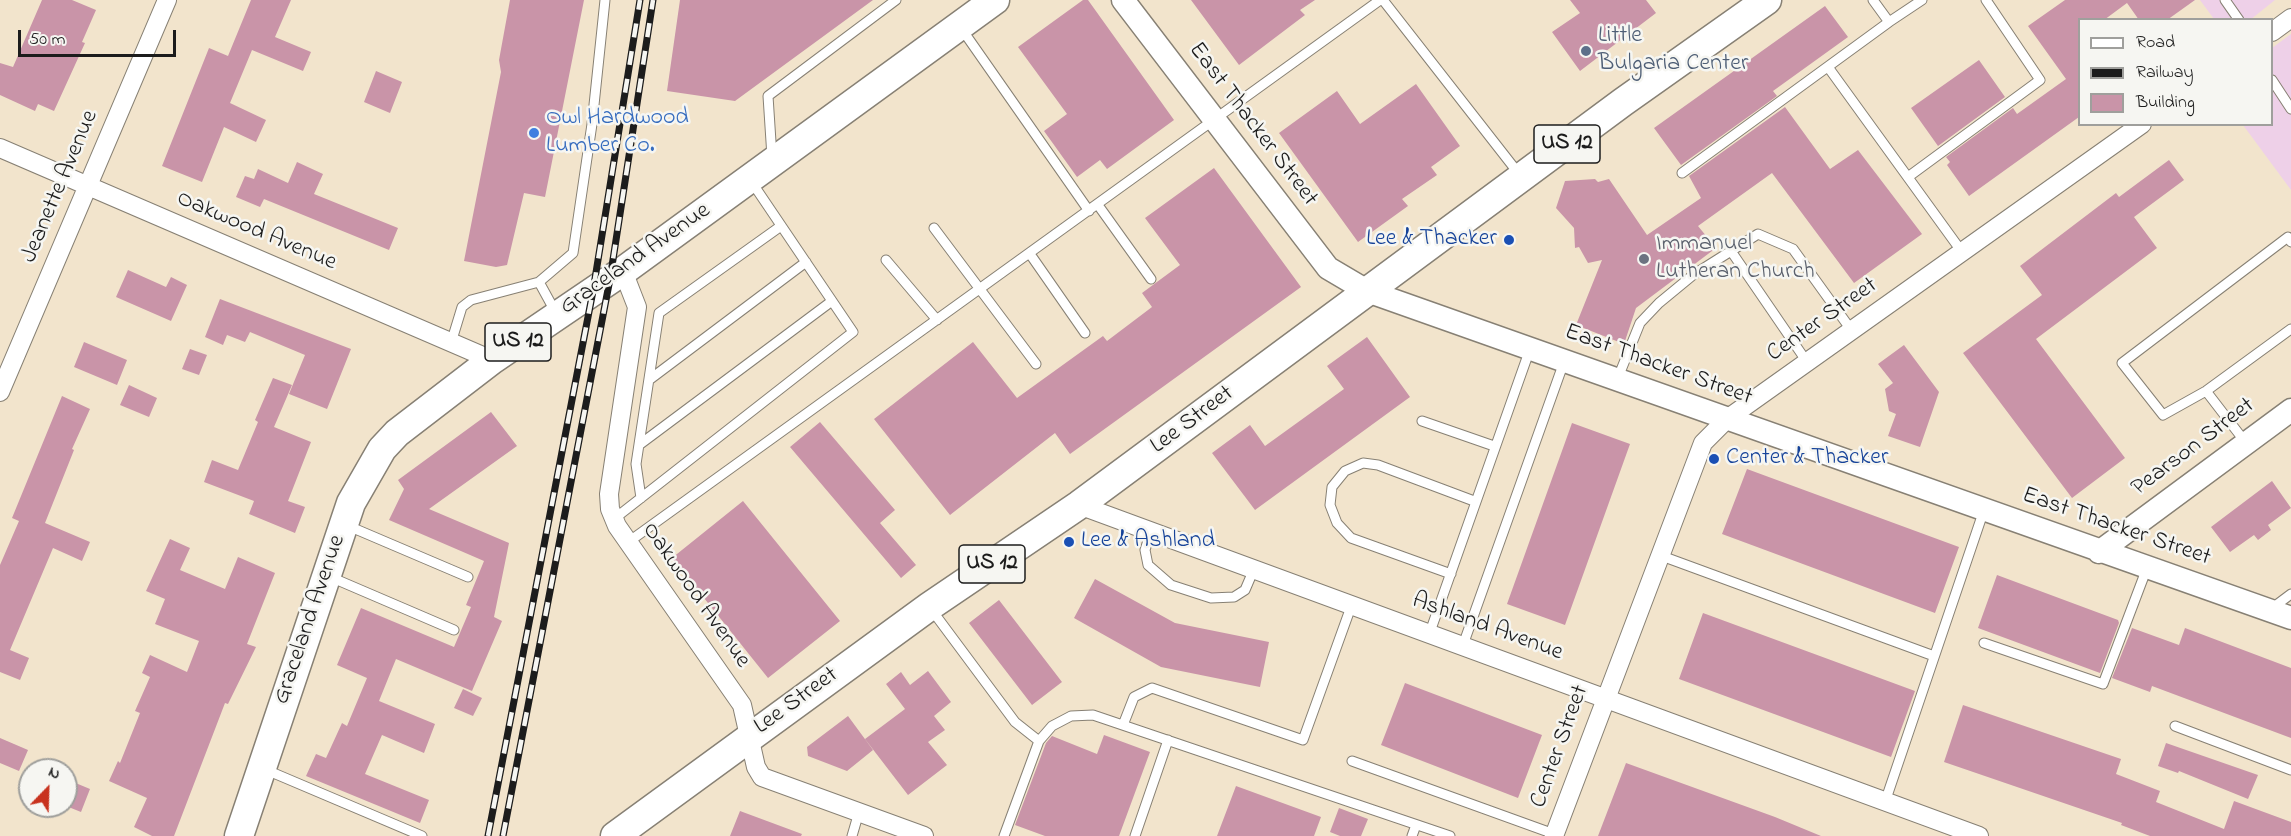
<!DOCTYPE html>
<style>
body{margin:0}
#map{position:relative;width:2291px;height:836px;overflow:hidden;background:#f2e4cc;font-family:"Indie Flower",sans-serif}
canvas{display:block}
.legend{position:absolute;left:2078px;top:18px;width:195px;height:108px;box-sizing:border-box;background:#f6f6f2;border:2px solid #9f9f9c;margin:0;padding:8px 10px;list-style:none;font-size:18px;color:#1c1c1c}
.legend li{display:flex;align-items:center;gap:12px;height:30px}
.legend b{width:30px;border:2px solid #9f9f9c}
.north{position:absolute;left:18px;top:758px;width:60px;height:60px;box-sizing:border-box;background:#f6f6f2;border:2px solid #9f9f9c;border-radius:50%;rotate:23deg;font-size:16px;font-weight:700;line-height:24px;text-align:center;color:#1c1c1c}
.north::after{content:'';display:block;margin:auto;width:21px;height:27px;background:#c8321e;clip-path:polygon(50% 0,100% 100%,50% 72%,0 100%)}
.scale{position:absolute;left:18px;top:30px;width:158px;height:27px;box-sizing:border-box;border:3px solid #1c1c1c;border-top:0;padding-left:8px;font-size:18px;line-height:21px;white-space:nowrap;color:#1c1c1c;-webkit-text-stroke:4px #f6f6f2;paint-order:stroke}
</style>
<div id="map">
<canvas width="2291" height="836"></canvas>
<ul class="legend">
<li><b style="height:8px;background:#fff"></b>Road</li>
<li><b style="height:8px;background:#1c1c1c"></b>Railway</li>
<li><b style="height:16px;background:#c994a8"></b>Building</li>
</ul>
<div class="north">N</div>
<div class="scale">50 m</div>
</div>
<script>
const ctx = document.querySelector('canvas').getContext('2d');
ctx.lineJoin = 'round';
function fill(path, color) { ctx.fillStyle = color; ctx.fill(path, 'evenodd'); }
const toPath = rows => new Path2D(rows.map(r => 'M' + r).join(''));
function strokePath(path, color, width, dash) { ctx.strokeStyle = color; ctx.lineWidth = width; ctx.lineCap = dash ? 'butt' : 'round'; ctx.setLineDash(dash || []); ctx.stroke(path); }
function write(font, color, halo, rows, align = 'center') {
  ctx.font = font + ' "Indie Flower",sans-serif'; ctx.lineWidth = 5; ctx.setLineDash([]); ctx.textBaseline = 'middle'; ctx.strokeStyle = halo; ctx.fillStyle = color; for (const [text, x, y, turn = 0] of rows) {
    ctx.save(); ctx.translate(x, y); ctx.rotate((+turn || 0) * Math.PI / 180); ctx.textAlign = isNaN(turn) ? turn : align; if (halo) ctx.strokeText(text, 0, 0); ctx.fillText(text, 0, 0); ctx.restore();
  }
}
fill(toPath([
 [2200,0,2275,0,2250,20,2214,19],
 [2291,34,2291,190,2243,125,2272,124,2272,48]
]), '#eed0e8');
fill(toPath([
 [42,0,72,0,96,10,82,42,85,43,54,111,38,104,35,111,0,95,0,63,13,67],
 [251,0,291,0,275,37,311,52,303,71,252,50,230,103,266,120,256,142,224,127,202,182,162,166,209,48,228,56],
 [510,0,584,0,545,197,524,193,507,265,496,267,464,261,501,72,499,60],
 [680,0,873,0,735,101,667,91],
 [1083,0,1088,0,1174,120,1107,169,1100,160,1077,177,1044,131,1067,114,1018,47],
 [1191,0,1315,0,1300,10,1305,15,1239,65],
 [1570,0,1646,0,1656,13,1580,71,1552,32,1580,13],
 [2065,0,2195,0,2167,20,2139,20,2127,3,2104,20,2079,20,2079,117,1969,196,1947,165,1950,162,1946,157,2013,108,2017,114,2066,79,2028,26],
 [1825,6,1848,37,1773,91,1777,96,1681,165,1654,128],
 [1979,60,2005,97,1938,146,1911,108],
 [376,71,402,82,390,113,364,102],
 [1416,84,1460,146,1431,167,1437,175,1402,199,1408,206,1358,242,1279,133,1337,91,1360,124],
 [1785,107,1830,169,1858,150,1922,234,1854,283,1772,173,1698,226,1716,248,1636,308,1624,344,1576,325,1602,260,1588,263,1579,247,1575,248,1574,228,1556,208,1565,181,1595,179,1598,182,1609,179,1647,235,1701,198,1689,176],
 [2169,160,2184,180,2134,217,2157,248,2036,339,2125,458,2072,498,1963,353,2042,295,2020,266,2116,193,2119,197],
 [297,162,323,174,314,194,398,228,389,250,264,199,260,207,236,197,245,176,254,179,258,169,288,183],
 [1214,168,1301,287,1070,454,1055,433,950,515,874,419,973,342,1017,398,1103,336,1107,341,1152,307,1142,293,1180,265,1145,218],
 [128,270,166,287,171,277,187,285,171,321,116,297],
 [220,299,351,349,327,409,289,394,305,355,250,332,245,342,227,335,223,345,205,337],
 [1367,337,1410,397,1255,510,1212,453,1250,425,1265,446,1344,389,1327,366],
 [84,342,127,360,117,385,74,367],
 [1904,345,1939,392,1920,447,1888,436,1896,414,1889,411,1885,389,1893,383,1878,364],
 [190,349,207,355,199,375,182,369],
 [273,378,292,385,274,427,311,442,288,501,305,507,295,533,249,514,254,501,204,482,212,460,238,470,258,422,255,420],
 [129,385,157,398,149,417,120,405],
 [62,396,90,409,72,449,74,450,45,523,90,542,82,561,53,548,10,650,29,658,20,680,0,672,0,565,19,521,12,518],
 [491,412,517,446,429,509,509,543,494,617,502,621,472,691,396,659,379,701,435,724,424,753,382,735,365,774,429,800,420,823,306,776,316,754,326,758,342,723,347,726,367,678,337,665,361,608,454,647,471,607,466,605,484,561,389,520,404,489,398,480],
 [820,422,895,510,880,523,916,565,901,578,790,447],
 [1572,423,1630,444,1565,625,1507,604],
 [1747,469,1959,547,1935,613,1722,534],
 [2272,481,2291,508,2268,525,2271,530,2258,540,2254,535,2230,552,2211,527],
 [743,501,840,621,768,678,672,558],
 [170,539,190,548,180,570,225,589,238,557,275,573,247,644,256,647,228,704,225,703,174,836,152,836,134,827,147,798,109,781,118,761,120,763,140,713,135,711,150,677,142,673,150,655,187,672,199,641,155,624,165,599,146,591],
 [1997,575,2118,620,2119,623,2100,673,1978,628],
 [1095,579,1175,623,1269,642,1260,687,1161,667,1074,618],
 [999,600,1062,682,1032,705,969,623],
 [1703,613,1915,691,1891,757,1679,679],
 [2132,628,2179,645,2185,628,2291,668,2291,738,2152,686,2150,692,2112,678],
 [928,671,951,702,934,716,945,730,928,742,947,765,908,795,865,739,905,709,886,684,901,672,910,685],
 [1405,683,1542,735,1518,798,1381,745],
 [463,689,482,698,473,716,454,708],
 [1963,705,2121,759,2116,774,2160,791,2156,802,2224,829,2234,801,2291,822,2291,836,2150,836,2121,825,2122,823,1944,762],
 [848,716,873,750,847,771,808,756,807,747],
 [1104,735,1150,752,1119,836,1045,836,1015,825,1046,743,1052,736,1097,754],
 [0,738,28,750,19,771,0,763],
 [2166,743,2258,775,2248,799,2179,771,2178,773,2158,766],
 [1626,763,1775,817,1821,836,1598,836],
 [66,779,90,789,81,812,66,806],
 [1236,786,1321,817,1314,836,1217,836],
 [1339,808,1368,819,1361,836,1340,836,1330,832],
 [740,811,802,834,801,836,730,836]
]), '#c994a8');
const service = toPath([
 [1383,0,1519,174],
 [2225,0,2239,20],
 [1889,22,1922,0],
 [961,28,1089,211],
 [1828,67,1962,252],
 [2272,80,2291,109],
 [772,157,768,96,896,0],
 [1682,173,1889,22,1873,0],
 [1908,177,2040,80,1986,0],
 [1098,205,1151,279],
 [934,228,1036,364],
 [2291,242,2288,237,2122,363,2163,415,2206,391,2291,329],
 [1030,254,1085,333],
 [886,260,937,320],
 [556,313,539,282,573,253,592,124,605,0],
 [451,343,462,307,471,300,539,282],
 [1807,362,1731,251,1758,234,1793,249,1852,331],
 [649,380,806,262],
 [1617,380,1640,323,1659,303,1693,275,1731,251],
 [2206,391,2246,443],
 [1422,421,1494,446],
 [639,445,832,301],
 [641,498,636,464,659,313,781,226],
 [614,519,853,332,751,181],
 [346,525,468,577],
 [1151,531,1145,550,1148,565,1171,585,1211,598,1234,597,1245,590,1254,569],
 [627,543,1380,0],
 [1659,555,1934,656],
 [1451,574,1351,538,1337,523,1330,505,1332,487,1345,471,1363,463,1378,465,1474,501],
 [328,576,454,630],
 [931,609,1015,722,1039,741],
 [2271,609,2291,594],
 [1430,632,1530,349],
 [1984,643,2103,684,2147,568],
 [1463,645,1564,362],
 [1123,725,1134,697,1152,688,1303,740,1352,604],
 [2175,726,2291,770],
 [1352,761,1554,834],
 [264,769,422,836],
 [1885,802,1984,510],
 [852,836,859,812],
 [1004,836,1039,741,1052,726,1071,716,1093,715,1450,836],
 [1135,836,1168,740],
 [1412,836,1416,825]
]);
const minor = toPath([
 [2272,32,2291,18],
 [0,148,492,360],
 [623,271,637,307,609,494,610,509,617,526,742,705,756,767,762,777,924,836],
 [0,392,167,0],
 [1079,505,1979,836],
 [1554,836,1703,443,1727,419,2142,124]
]);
const tertiary = toPath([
 [1123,0,1328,268,1367,291,2291,618],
 [2099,552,2291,410]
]);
const primary = toPath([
 [239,836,351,503,382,449,397,433,492,360,623,271,995,0],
 [615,836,930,606,1079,505,1623,102,1767,0]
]);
strokePath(service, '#878074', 11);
strokePath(minor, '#878074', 20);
strokePath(tertiary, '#878074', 25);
strokePath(primary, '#878074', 31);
strokePath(service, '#fff', 9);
strokePath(minor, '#fff', 18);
strokePath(tertiary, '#fff', 22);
strokePath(primary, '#fff', 28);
const rail = toPath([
 [488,836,593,291,640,0],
 [503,836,610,279,653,0]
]);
strokePath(rail, '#1c1c1c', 7);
strokePath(rail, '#f6f6f2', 4.5, [14]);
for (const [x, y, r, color] of [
 [1586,51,6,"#5c6f8a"],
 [534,133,6,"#3f7fe0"],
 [1509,240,6,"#1a4fb4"],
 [1644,259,6,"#6b7280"],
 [1714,459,6,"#1a4fb4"],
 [1069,542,6,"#1a4fb4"]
]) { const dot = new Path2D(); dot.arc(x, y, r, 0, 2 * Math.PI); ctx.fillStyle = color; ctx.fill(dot); strokePath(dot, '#f6f6f2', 2); }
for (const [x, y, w] of [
 [1567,144,66],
 [518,342,66],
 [992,564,66]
]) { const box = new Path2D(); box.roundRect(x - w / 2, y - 19, w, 38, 4.5); ctx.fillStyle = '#f6f6f2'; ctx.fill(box); strokePath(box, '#1c1c1c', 1.5); }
write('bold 22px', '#1c1c1c', null, [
 ["US 12",1567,144],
 ["US 12",518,342],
 ["US 12",992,564]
]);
write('24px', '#4e5e75', '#f6f6f2', [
 ["Little",1598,37],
 ["Bulgaria Center",1598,65]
], 'left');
write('24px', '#366cbe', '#f6f6f2', [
 ["Owl Hardwood",546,119],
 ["Lumber Co.",546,147]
], 'left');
write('24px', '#1c1c1c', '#f6f6f2', [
 ["East Thacker Street",1252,125,53],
 ["Jeanette Avenue",61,187,-67],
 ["Oakwood Avenue",256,232,23],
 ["Graceland Avenue",636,260,-35],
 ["Center Street",1823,321,-35],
 ["East Thacker Street",1658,366,20],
 ["Lee Street",1193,421,-37],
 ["Pearson Street",2194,448,-37],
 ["East Thacker Street",2116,528,19],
 ["Oakwood Avenue",695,596,55],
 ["Graceland Avenue",311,620,-71],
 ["Ashland Avenue",1487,628,20],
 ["Lee Street",797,702,-36],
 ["Center Street",1561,747,-70]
]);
write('24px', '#164399', '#f6f6f2', [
 ["Lee & Thacker",1497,240,"right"],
 ["Center & Thacker",1726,459],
 ["Lee & Ashland",1081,542]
], 'left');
write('24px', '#5b616d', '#f6f6f2', [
 ["Immanuel",1656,245],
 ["Lutheran Church",1656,273]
], 'left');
</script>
